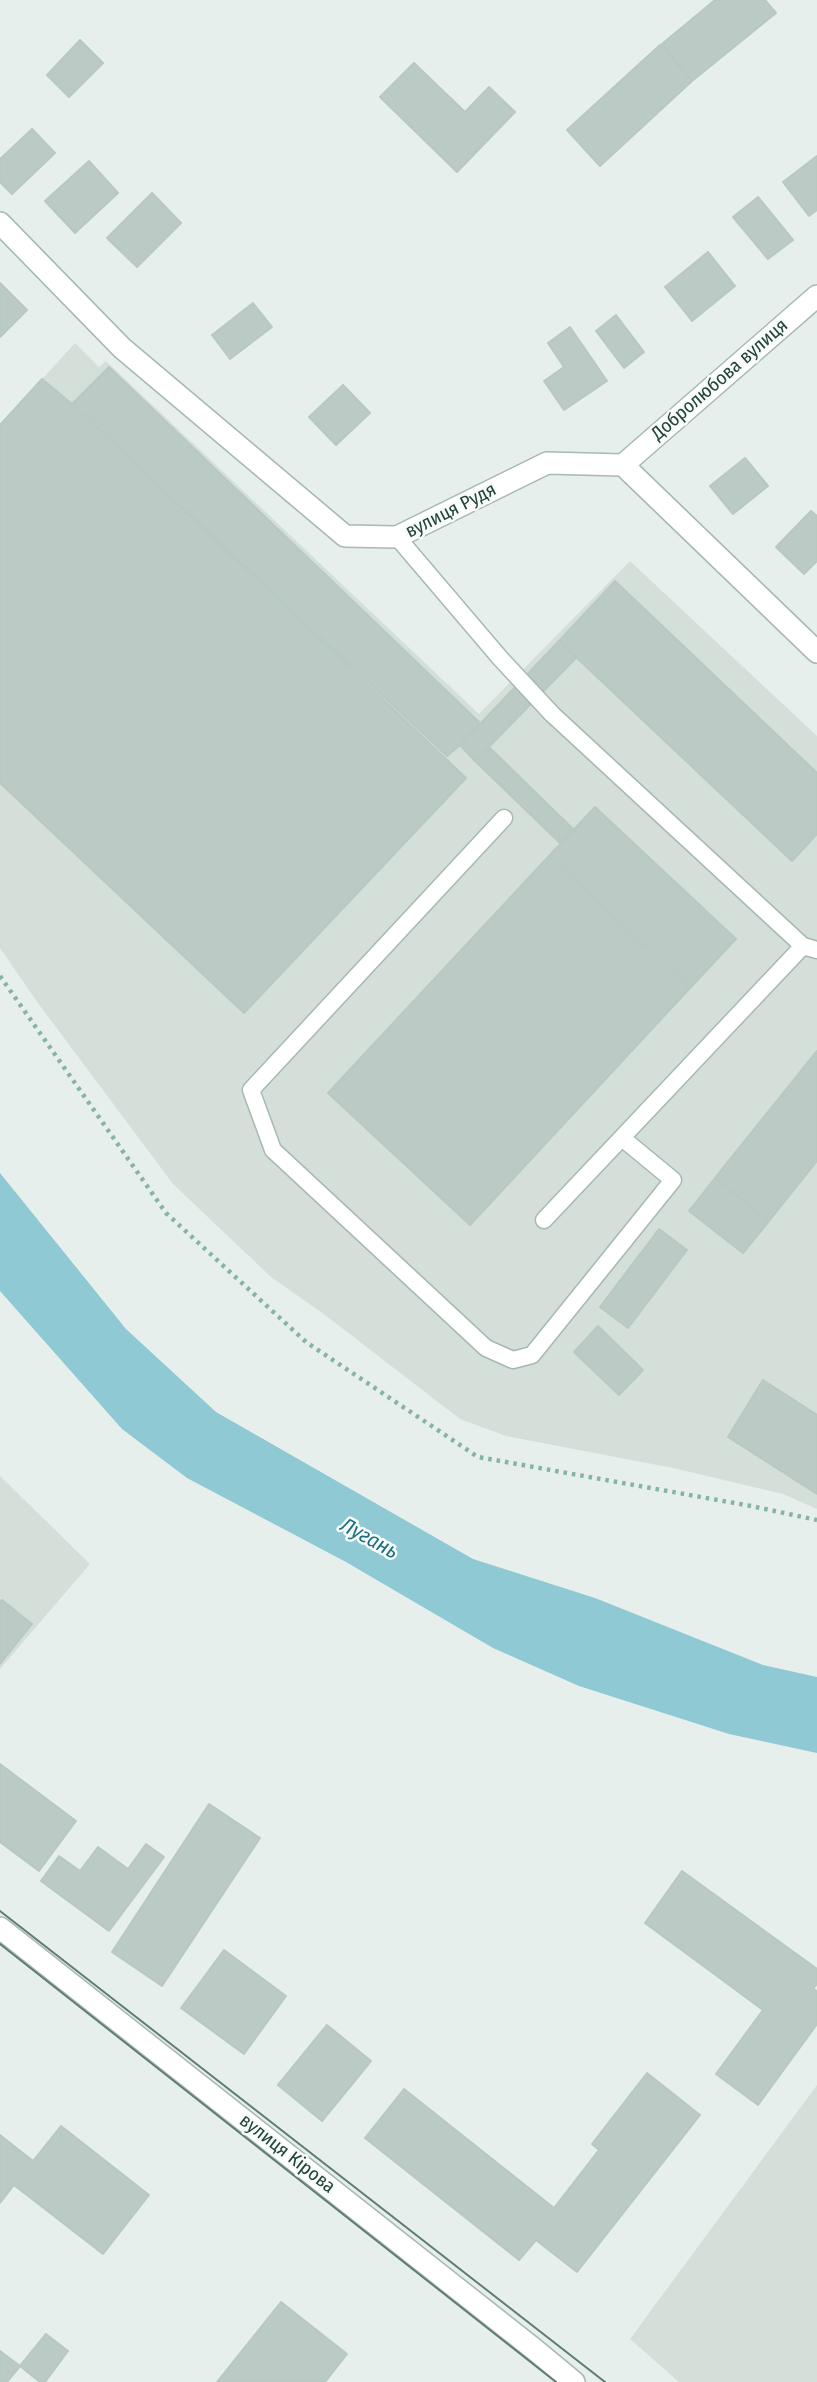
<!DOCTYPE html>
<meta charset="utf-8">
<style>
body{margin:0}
canvas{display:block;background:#e6efeb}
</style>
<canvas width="817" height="2382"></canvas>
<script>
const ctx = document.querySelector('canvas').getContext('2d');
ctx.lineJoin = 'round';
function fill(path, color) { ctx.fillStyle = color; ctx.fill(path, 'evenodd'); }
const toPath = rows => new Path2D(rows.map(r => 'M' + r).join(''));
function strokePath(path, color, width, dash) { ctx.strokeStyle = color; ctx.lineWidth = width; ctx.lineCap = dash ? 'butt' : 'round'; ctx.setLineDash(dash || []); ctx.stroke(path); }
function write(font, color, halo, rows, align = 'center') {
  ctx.font = font + ' "Fira Sans Condensed",sans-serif'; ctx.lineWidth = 5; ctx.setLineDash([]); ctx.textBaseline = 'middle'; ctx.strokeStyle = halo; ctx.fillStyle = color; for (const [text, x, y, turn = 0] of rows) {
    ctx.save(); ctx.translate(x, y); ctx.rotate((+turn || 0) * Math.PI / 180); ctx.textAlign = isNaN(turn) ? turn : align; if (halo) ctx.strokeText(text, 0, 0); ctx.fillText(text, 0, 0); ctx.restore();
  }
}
fill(toPath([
 [75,343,99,367,106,361,479,714,630,561,817,736,817,1509,783,1494,673,1468,506,1436,460,1419,325,1315,271,1277,173,1184,35,999,0,948,0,425],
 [0,1476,90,1564,0,1669],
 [817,2085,817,2382,679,2382,630,2339]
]), '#d4dfda');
fill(toPath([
 [0,1173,126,1329,216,1412,473,1559,595,1598,763,1665,817,1677,817,1753,729,1734,579,1686,493,1648,346,1562,187,1478,122,1429,0,1291]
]), '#8ec9d4');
const building = toPath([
 [715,0,765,0,776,13,692,81,662,44,715,0],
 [80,40,103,63,69,97,47,75,80,40],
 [660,45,692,81,600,166,567,130,660,45],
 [414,63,465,112,489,87,515,112,457,172,380,97,414,63],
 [32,129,55,153,12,194,0,182,0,159,32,129],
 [817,156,817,210,809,216,783,182,817,156],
 [89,161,118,193,75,233,45,201,89,161],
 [152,193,181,223,137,267,107,238,152,193],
 [758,197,793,240,768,259,733,217,758,197],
 [708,252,735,286,692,321,665,287,708,252],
 [0,283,27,310,0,337,0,283],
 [253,303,272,327,230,359,212,335,253,303],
 [616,315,644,352,624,368,596,331,616,315],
 [570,327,607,381,564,410,544,381,564,367,548,343,570,327],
 [109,367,480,723,460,745,447,756,72,404,109,367],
 [42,379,72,404,466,778,244,1013,0,783,0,425,42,379],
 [343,385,370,413,336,445,309,417,343,385],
 [745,458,768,486,733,514,710,486,745,458],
 [811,511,817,516,817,561,804,574,776,547,811,511],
 [615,581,817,773,817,834,792,861,559,641,615,581],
 [559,641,576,658,475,761,460,745,559,641],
 [489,747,573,829,560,843,475,761,489,747],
 [595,807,736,939,690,988,549,856,595,807],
 [549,856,690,988,470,1225,328,1093,549,856],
 [817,1051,817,1161,769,1221,715,1178,817,1051],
 [715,1178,769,1221,743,1253,689,1211,715,1178],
 [659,1229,687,1250,628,1328,600,1307,659,1229],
 [598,1326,643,1370,619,1395,574,1352,598,1326],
 [763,1380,817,1415,817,1494,728,1437,763,1380],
 [2,1600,32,1624,0,1664,0,1602,2,1600],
 [0,1764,76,1821,39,1871,0,1842,0,1764],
 [209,1804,260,1838,162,1986,112,1952,209,1804],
 [146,1844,164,1857,109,1931,41,1881,59,1856,80,1871,98,1847,128,1869,146,1844],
 [682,1871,817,1969,817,1984,813,1989,817,1991,817,2024,758,2105,716,2074,763,2010,645,1923,682,1871],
 [224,1950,286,1996,244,2054,181,2008,224,1950],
 [327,2025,371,2061,322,2121,278,2085,327,2025],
 [647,2073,700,2115,577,2272,536,2240,519,2260,365,2138,404,2089,554,2208,599,2150,592,2144,647,2073],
 [61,2126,149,2195,103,2254,14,2185,0,2203,0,2135,33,2161,61,2126],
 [281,2302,347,2354,325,2382,217,2382,281,2302],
 [46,2334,68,2351,45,2382,40,2382,20,2366,46,2334],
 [0,2351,20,2366,7,2382,0,2382,0,2351]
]);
fill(building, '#bbcac4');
strokePath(building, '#b8c9c2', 2);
const service = toPath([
 [397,537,500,658,552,714,803,946,817,950],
 [504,818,251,1090,273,1150,486,1348,513,1360,532,1355,673,1180,622,1138],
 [544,1220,803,946]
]);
const minor = toPath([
 [0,223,122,348,345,536,397,537,547,463,623,465,817,652],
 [623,465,817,296]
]);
const tertiary = toPath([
 [0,1928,534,2349,574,2382]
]);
strokePath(service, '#a8b8b2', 19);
strokePath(minor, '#a8b8b2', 24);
strokePath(tertiary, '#a8b8b2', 24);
strokePath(toPath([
 [0,976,166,1213,306,1342,478,1457,751,1506,817,1520]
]), '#86b3a5', 4.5, [3.5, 5]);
strokePath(service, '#fff', 16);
strokePath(minor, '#fff', 21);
strokePath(tertiary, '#fff', 21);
strokePath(toPath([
 [0,1911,605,2382],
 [0,1944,556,2382]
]), '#5f7d75', 2);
write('19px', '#24423a', '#f7fbf9', [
 ["Добролюбова вулиця",720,380,-41],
 ["вулиця Рудя",451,511,-27],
 ["вулиця Кірова",287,2154,38]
]);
write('italic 21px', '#1c6f80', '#f7fbf9', [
 ["Лугань",369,1539,29]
]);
</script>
